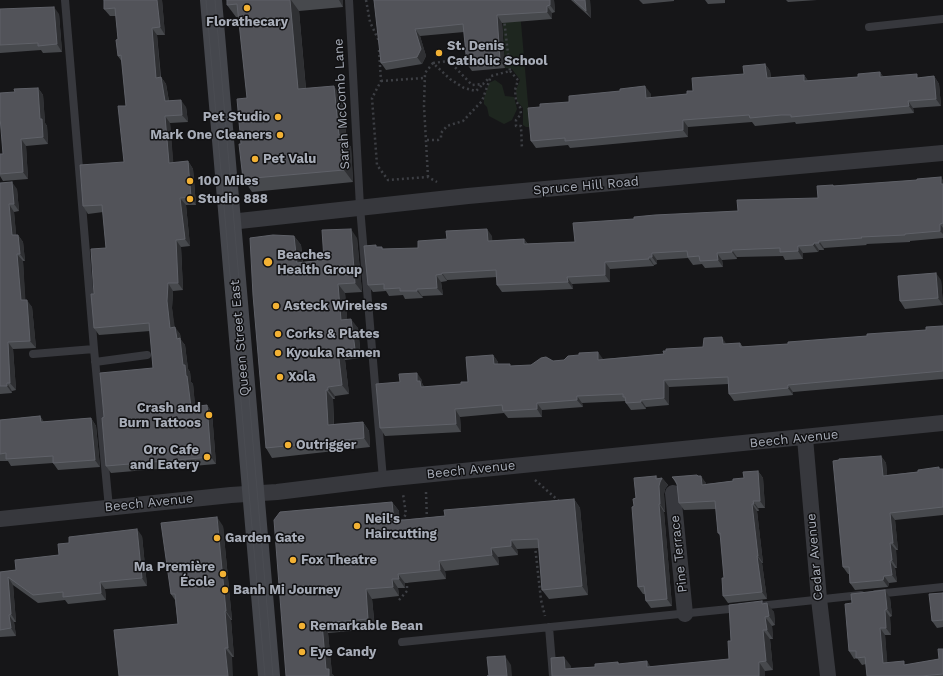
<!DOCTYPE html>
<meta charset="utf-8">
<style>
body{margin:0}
canvas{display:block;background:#161618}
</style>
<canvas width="943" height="676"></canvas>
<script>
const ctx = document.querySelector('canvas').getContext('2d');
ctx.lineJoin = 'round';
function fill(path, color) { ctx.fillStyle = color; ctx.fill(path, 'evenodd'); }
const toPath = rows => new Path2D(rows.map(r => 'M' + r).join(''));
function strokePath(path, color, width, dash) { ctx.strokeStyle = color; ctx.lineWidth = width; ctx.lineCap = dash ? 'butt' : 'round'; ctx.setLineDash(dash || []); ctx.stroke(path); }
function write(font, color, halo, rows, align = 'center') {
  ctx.font = font + ' "Work Sans",sans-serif'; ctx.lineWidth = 3; ctx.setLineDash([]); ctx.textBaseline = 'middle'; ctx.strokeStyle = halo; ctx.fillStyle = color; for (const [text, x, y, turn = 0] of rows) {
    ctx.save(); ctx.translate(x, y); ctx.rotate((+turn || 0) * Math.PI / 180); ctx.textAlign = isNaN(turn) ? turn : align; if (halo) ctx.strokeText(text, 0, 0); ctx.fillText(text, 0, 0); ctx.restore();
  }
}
fill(toPath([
 [519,0,530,127,526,127,523,125,523,108,517,101,516,90,520,80,512,69,505,68,502,7],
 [495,80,502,85,505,96,514,97,517,109,512,120,504,124,489,116,487,107,484,104,484,98,489,83]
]), '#1e261f');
strokePath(toPath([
 [366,0,370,22,379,41],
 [379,50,381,81,372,98,377,165,388,180,428,177,437,182],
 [433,63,449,61,472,85,483,84,489,78],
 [510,71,518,80,515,90,516,101,520,107,521,114,516,120,516,126,521,126,522,149],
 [381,81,424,78],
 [427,140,438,140,441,138,441,133,447,126,463,121,482,101,491,76,510,71,504,19],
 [428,177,424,106,425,73,433,63,450,79,464,88,476,91,483,84],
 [535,480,560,502],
 [426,492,427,521],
 [402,521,406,514,403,494],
 [535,546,541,600,545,616],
 [399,600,407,591,407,580]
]), '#3d3f44', 2.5, [2, 3]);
strokePath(toPath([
 [65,0,94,349,109,508],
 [349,0,360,207,383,479],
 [869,27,943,19],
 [33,354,94,349],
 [95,362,147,355],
 [876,594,943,587],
 [759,606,861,595],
 [549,627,553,676],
 [402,642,739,608]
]), '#37383d', 8);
strokePath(toPath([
 [230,222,468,196,943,153],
 [805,438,819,599,828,676],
 [673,493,685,614],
 [0,519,231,495,277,492,383,479,943,423]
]), '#37383d', 16);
strokePath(toPath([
 [211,0,269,676]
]), '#45474d', 22);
strokePath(toPath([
 [206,0,265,676],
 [215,0,273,676]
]), '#4a4c52', 1);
fill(toPath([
 [162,0,165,35,157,35,161,77,166,84,169,101,186,107,188,122,170,123,173,163,188,161,193,169,196,205,186,205,190,246,181,247,183,290,173,291,172,308,174,327,180,334,181,340,185,345,188,369,190,372,191,382,193,384,195,406,207,405,212,413,216,464,111,473,106,466,104,417,153,368,150,331,99,335,94,328,94,294,106,248,103,212,88,214,83,206,124,162,126,106,122,62,118,56,118,39,116,16,110,16,104,9],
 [227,0,343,0,343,7,299,11,306,89,342,98,347,142,351,147,353,182,252,192,243,179,241,144,247,98,239,17,236,17,227,5],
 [374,0,554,0,555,12,552,13,552,19,502,23,505,68,472,71,467,64,464,32,420,36,426,56,422,64,386,70,381,63],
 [571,0,590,0,591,18],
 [639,0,674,0,674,1,643,4],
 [705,0,725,0,725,3,708,4],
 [786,0,817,0,788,2],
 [0,9,59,14,62,52,43,53,41,50,0,53],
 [765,64,770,71,771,78,804,75,808,81,858,77,880,72,883,77,919,78,934,76,939,84,941,106,913,108,914,113,796,124,795,122,786,123,755,126,752,122,688,127,688,137,570,148,568,145,536,148,531,141,540,107,569,102,620,91,651,94,651,98,687,94,693,91,744,74],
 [38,88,43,95,45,123,47,126,48,144,26,146,28,179,3,181,0,176,0,154,3,154,15,92],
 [943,180,943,238,910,241,910,242,866,244,867,245,824,248,824,250,819,250,818,252,803,253,803,259,785,260,783,256,737,257,737,259,722,260,723,267,705,268,702,264,693,265,688,258,657,260,657,264,654,265,654,266,610,269,610,282,572,284,573,289,502,292,497,285,497,277,447,280,447,281,441,282,443,295,422,296,423,298,405,299,403,295,389,296,386,291,373,292,368,285,378,247,384,249,418,248,492,236,492,241,524,239,528,244,575,242,634,219,738,211,818,198,833,185,834,186],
 [0,183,17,189,19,211,14,212,16,235,18,235,23,242,25,261,23,261,25,300,32,307,36,348,13,349,16,390,12,391,12,393,0,394],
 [294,236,301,245,303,262,324,260,357,238,362,292,345,293,347,319,358,328,361,358,345,360,349,394,335,396,335,399,333,399,334,424,363,422,369,431,370,447,272,458,266,448],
 [941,280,943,305,905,309,900,301],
 [943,326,943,379,793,392,793,395,734,401,729,394,728,384,669,387,669,405,646,407,646,409,631,410,626,403,626,401,582,403,583,407,542,410,542,417,508,418,504,413,460,417,461,432,385,436,380,428,400,382,422,380,422,383,424,387,461,384,468,382,493,355,498,362,498,364,511,366,531,365,553,361,603,359,664,354,703,347,727,344,740,343,743,347,788,344,926,330],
 [40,416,44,422,91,418,96,426,100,467,58,470,53,463,11,466,8,461,0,461,0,420],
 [881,456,886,463,887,475,943,469,943,515,895,520,898,550,896,550,897,568,895,568,897,582,889,583,888,587,855,590,850,583,849,574,848,574,843,567],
 [758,471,763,478,765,508,758,508,759,511,757,511,763,563,762,563,767,599,728,603,723,596,724,578,721,537,718,533,716,509,684,510,679,503,677,485,672,477,698,476,706,483,706,484,733,481,744,478],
 [656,476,658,479,662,478,668,485,665,489,664,494,665,512,664,512,672,606,651,608,646,601,645,594,643,594,638,587,636,498],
 [574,499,580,508,588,595,549,599,542,590,539,548,517,549,518,555,498,557,499,565,445,571,446,579,405,583,405,588,398,588,399,596,372,599,375,629,328,633,332,674,334,676,286,676,392,502,399,511,399,520,445,516],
 [223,526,232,620,231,620,234,657,232,657,178,624,175,600,171,594],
 [142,536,147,586,105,589,106,600,68,604,65,600,38,603,13,585,16,622,14,622,16,636,0,637,0,572,16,570,59,555],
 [943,593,943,627,937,628,932,621],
 [890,598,892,616,890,617,891,635,885,635,887,663,907,665,939,659,943,649,943,676,867,676,866,664,862,665,857,658,854,659,849,651,852,603],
 [762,601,763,603,774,612,775,625,772,626,773,639,770,639,773,670,765,671,765,676,552,676,571,666,571,668,595,667,618,662,619,664,651,667,729,659,731,641]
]), '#47494d');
fill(toPath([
 [157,0,162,0,165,35,160,27],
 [290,0,291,0,299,11,307,102,298,89],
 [339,0,343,0,343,7],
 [550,0,554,0,555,12,550,5],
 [585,0,590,0,591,18,586,11],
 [547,6,552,13,552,19,547,12],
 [54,7,59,14,62,52,57,44],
 [497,15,502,23,505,68,500,60],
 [152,28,157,35,161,85,156,78],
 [415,29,420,36,426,56,422,64,417,57],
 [765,64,770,71,772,86,767,78],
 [880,72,885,79,880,77],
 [804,75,809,82,804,81],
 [934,76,939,84,941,106,936,99],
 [161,77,166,84,170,108,165,101],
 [334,86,342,98,347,142,351,147,353,182,344,170,339,135],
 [645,86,651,94,651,105,646,98],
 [38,88,43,95,45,123,47,126,48,144,43,137,40,119],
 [181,100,186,107,188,122,182,115],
 [908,101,913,108,914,113,909,106],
 [165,116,170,123,174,170,169,163],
 [683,120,688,127,688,137,683,130],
 [21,139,26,146,28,179,23,172],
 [188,161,193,169,196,205,191,197],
 [941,177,943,180,943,190,941,184],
 [12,182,17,189,19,211,14,204],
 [180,198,186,205,190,246,185,239],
 [9,204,14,212,17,243,12,235],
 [940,224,943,228,943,234,940,231],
 [351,229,357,238,362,292,355,283],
 [487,229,492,236,493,249,488,241],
 [18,235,23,242,25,261,20,254],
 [294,236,301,245,304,272,297,263],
 [524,239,529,246,524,244],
 [176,240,181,247,183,290,178,283],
 [819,241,824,248,824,250,819,243],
 [814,243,819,250,818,252,813,245],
 [798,246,803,253,803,259,798,251],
 [732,250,737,257,737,259,732,252],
 [652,253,657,260,657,264,652,257],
 [717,253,722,260,723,267,718,260],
 [17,254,23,261,26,308,21,300],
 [649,257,654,265,654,266,649,259],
 [605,262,610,269,610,282,605,275],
 [442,273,447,280,447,281,442,274],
 [936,273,941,280,943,305,938,298],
 [436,275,441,282,443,295,437,288],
 [567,277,572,284,573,289,568,282],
 [168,283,173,291,172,308,176,335,170,328,167,301],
 [338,284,345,293,348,329,341,320],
 [417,289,422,296,423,298,417,291],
 [27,300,32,307,36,348,30,341],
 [351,319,358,328,361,358,355,349],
 [175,327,180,334,181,340,185,345,188,369,190,372,191,382,193,384,196,414,191,407,186,376,177,339],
 [722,337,727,345,723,344],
 [8,342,13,349,16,390,10,383],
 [338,350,345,360,349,394,342,385],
 [598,352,603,359,603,367,598,360],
 [493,355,498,362,499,372,494,364],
 [417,373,422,380,422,383,425,388,426,394,417,381],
 [664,380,669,387,669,405,664,398],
 [7,383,12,391,12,393,7,386],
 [788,385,793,392,793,395,788,388],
 [328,387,335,396,335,399,328,390],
 [326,390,333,399,334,434,328,425],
 [577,396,582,403,583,407,577,400],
 [641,400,646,407,646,409,641,402],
 [537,403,542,410,542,417,537,409],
 [207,405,212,413,216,464,211,457],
 [455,409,460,417,461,432,456,424],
 [40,416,45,424,41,422],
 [91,418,96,426,100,467,95,460],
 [363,422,369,431,370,447,364,438],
 [881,456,886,463,888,483,883,476],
 [758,471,763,478,765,508,760,501],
 [697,475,701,481,701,476,706,483,707,492,702,485],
 [656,476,660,481,662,478,668,485,665,489,664,494,665,512,660,504],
 [574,499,580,508,588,595,582,586],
 [753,501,758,508,759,511,754,504],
 [392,502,399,511,400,530,394,521],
 [659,504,664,512,672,606,667,599],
 [752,504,757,511,763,563,758,556],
 [890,513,895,520,898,550,893,543],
 [217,517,223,526,232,620,226,611],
 [137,529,142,536,147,586,142,578],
 [511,540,517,549,518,555,511,546],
 [890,543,896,550,897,568,892,560],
 [491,548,498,557,499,565,492,555],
 [757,556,762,563,767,599,762,592],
 [439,561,445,571,446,579,440,570],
 [890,561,895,568,897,582,892,575],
 [398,574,405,583,405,588,399,579],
 [884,576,889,583,888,587,883,580],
 [8,577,13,585,16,622,11,614],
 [392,579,398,588,399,596,393,587],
 [100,582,105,589,106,600,101,593],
 [366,589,372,599,375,629,368,619],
 [885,590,890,598,892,616,887,609],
 [762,601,768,610,767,603,774,612,775,625,769,616,762,604],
 [885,610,890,617,891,635,886,628],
 [225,611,231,620,234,657,228,648],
 [9,615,14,622,16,636,11,628],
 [765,617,772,626,773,639,767,630],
 [322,623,328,633,332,674,334,676,329,676,326,669],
 [880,628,885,635,888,670,883,663],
 [763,630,770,639,773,670,766,661],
 [225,648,232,657,233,676,228,676],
 [505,656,511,665,512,676,507,676],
 [564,657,571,666,572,676,565,669],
 [647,661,653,670,647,667],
 [759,662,765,671,765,676,759,676]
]), '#2f3033');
const building = toPath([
 [104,0,157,0,160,27,152,28,156,78,161,77,165,101,181,100,182,115,165,116,169,163,188,161,191,197,180,198,185,239,176,240,178,283,168,283,167,301,170,328,175,327,177,339,180,338,183,365,185,365,186,376,187,376,191,407,207,405,211,457,106,466,102,418,104,417,100,373,153,368,149,323,94,328,91,294,94,294,91,249,106,248,102,205,83,206,80,165,124,162,118,106,126,106,121,55,118,56,116,40,118,39,115,8,104,9,104,0],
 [227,0,290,0,298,89,334,86,339,135,342,135,344,170,243,179,239,144,241,144,237,99,247,98,237,4,227,5,227,0],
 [374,0,550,0,550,5,547,6,547,12,497,15,500,60,467,64,463,24,415,29,421,49,417,57,381,63,374,0],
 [574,0,585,0,586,11,574,0],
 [54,7,57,44,38,46,38,43,0,45,0,9,54,7],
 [765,64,767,78,804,75,804,81,858,77,858,74,880,72,880,77,917,74,917,78,934,76,936,99,908,101,909,106,791,117,791,115,781,115,750,118,749,115,683,120,683,130,565,141,565,138,531,141,528,108,540,107,540,104,569,102,569,96,620,91,620,89,645,86,646,98,687,94,687,91,693,91,692,78,744,74,743,66,765,64],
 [38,88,40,119,42,119,43,137,21,139,23,172,0,174,0,154,3,154,0,117,0,93,15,92,14,89,38,88],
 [941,177,941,184,943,184,943,223,940,224,940,231,905,234,905,235,861,237,862,238,819,241,819,243,814,243,813,245,798,246,798,251,780,252,780,248,732,250,732,252,717,253,718,260,700,261,699,256,688,257,687,251,652,253,652,257,649,257,649,259,605,262,605,275,567,277,568,282,497,285,496,270,442,273,442,274,436,275,437,288,417,289,417,291,400,291,400,288,384,289,384,284,368,285,364,246,376,245,376,247,382,247,382,249,418,248,418,241,447,239,446,231,487,229,488,241,524,239,524,244,575,242,573,223,634,219,634,217,655,215,738,211,737,200,818,198,817,186,833,185,833,186,917,180,917,179,941,177],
 [12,182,14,204,9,204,12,235,18,235,20,254,17,254,21,300,27,300,30,341,8,342,10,383,7,383,7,386,0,386,0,183,12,182],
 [351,229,355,283,338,284,341,320,351,319,355,349,338,350,342,385,328,387,328,390,326,390,328,425,363,422,364,438,266,448,253,295,250,238,273,235,294,236,297,263,324,260,322,230,351,229],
 [936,273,938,298,900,301,898,276,936,273],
 [943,326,943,371,788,385,788,388,729,394,728,377,664,380,664,398,641,400,641,402,626,403,625,397,623,397,623,394,577,396,577,400,537,403,537,409,503,411,502,405,455,409,456,424,380,428,376,384,400,382,399,374,417,373,417,381,420,381,421,387,461,384,461,382,468,382,466,357,493,355,494,364,510,364,510,366,531,365,541,358,546,357,553,361,564,360,568,356,579,355,579,353,598,352,598,360,664,354,663,351,666,351,666,349,703,347,704,338,722,337,723,344,740,343,740,347,788,344,788,342,867,336,867,334,926,330,926,327,943,326],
 [40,416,41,422,91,418,95,460,53,463,53,456,6,459,6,453,0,454,0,420,40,416],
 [881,456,883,476,918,472,918,470,939,467,939,469,943,469,943,507,890,513,893,543,890,543,892,560,890,561,892,575,884,576,883,580,850,583,849,567,843,567,833,461,839,460,839,459,881,456],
 [758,471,760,501,753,501,754,504,752,504,758,556,757,556,762,592,723,596,722,578,724,578,720,533,718,533,715,501,679,503,677,484,675,480,672,477,697,475,698,476,701,476,702,485,733,481,733,479,744,478,743,472,758,471],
 [656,476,656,479,662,478,660,482,659,486,660,504,659,504,667,599,646,601,644,586,638,587,632,507,634,506,633,499,636,498,634,478,656,476],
 [574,499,582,586,542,590,538,539,511,540,511,546,491,548,492,555,439,561,440,570,398,574,399,579,392,579,393,587,366,589,368,619,322,623,326,669,329,669,329,676,286,676,274,520,280,512,392,502,394,521,445,516,444,510,574,499],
 [217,517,226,611,225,611,228,648,225,648,228,676,119,676,114,630,178,624,175,594,171,594,161,523,217,517],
 [137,529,142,578,100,582,101,593,63,597,63,592,33,595,8,577,11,614,9,615,11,628,0,630,0,572,16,570,15,560,59,555,58,544,69,543,69,537,137,529],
 [885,590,887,609,885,610,886,628,880,628,883,663,904,661,904,665,939,659,938,649,943,649,943,674,921,676,867,676,865,657,856,658,856,651,849,651,845,604,852,603,851,594,885,590],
 [943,593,943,620,932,621,929,594,943,593],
 [762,601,762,604,767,603,769,616,765,617,767,630,763,630,766,661,759,662,759,676,552,676,551,658,564,657,565,669,595,667,595,664,618,662,618,664,647,661,647,667,729,659,728,641,731,641,729,605,762,601],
 [505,656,507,676,487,676,489,676,487,657,505,656]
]);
fill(building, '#525359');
strokePath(building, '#5f6168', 1);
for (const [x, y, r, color] of [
 [247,8,4,"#f2b134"],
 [439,53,4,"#f2b134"],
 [278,117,4,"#f2b134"],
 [280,135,4,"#f2b134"],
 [255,159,4,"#f2b134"],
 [190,181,4,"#f2b134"],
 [190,199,4,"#f2b134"],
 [268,262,5,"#f2b134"],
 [276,306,4,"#f2b134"],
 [278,334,4,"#f2b134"],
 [278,353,4,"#f2b134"],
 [280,377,4,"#f2b134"],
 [209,415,4,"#f2b134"],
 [288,445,4,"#f2b134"],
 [207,457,4,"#f2b134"],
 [357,526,4,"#f2b134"],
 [217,538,4,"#f2b134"],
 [293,560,4,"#f2b134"],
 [223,574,4,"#f2b134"],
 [225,590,4,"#f2b134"],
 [302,626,4,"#f2b134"],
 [302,652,4,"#f2b134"]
]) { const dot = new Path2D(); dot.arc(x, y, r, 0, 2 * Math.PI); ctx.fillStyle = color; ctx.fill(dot); strokePath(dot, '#111113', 1.5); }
write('bold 13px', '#a8adb8', '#111113', [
 ["Florathecary",247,22,"center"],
 ["St. Denis",447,46],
 ["Catholic School",447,61],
 ["Pet Studio",270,117,"right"],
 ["Mark One Cleaners",272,135,"right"],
 ["Pet Valu",263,159],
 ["100 Miles",198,181],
 ["Studio 888",198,199],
 ["Beaches",277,255],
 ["Health Group",277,270],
 ["Asteck Wireless",284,306],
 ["Corks & Plates",286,334],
 ["Kyouka Ramen",286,353],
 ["Xola",288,377],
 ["Crash and",201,408,"right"],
 ["Burn Tattoos",201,423,"right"],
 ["Outrigger",296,445],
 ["Oro Cafe",199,450,"right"],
 ["and Eatery",199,465,"right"],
 ["Neil's",365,519],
 ["Haircutting",365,534],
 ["Garden Gate",225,538],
 ["Fox Theatre",301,560],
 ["Ma Première",215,567,"right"],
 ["École",215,582,"right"],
 ["Banh Mi Journey",233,590],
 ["Remarkable Bean",310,626],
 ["Eye Candy",310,652]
], 'left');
write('13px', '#a8adb8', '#111113', [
 ["Sarah McComb Lane",342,104,-93],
 ["Spruce Hill Road",586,186,-5],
 ["Queen Street East",240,338,-95],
 ["Beech Avenue",794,439,-6],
 ["Beech Avenue",471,470,-6],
 ["Beech Avenue",149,503,-6],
 ["Pine Terrace",679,554,-96],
 ["Cedar Avenue",815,557,-95]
]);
</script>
